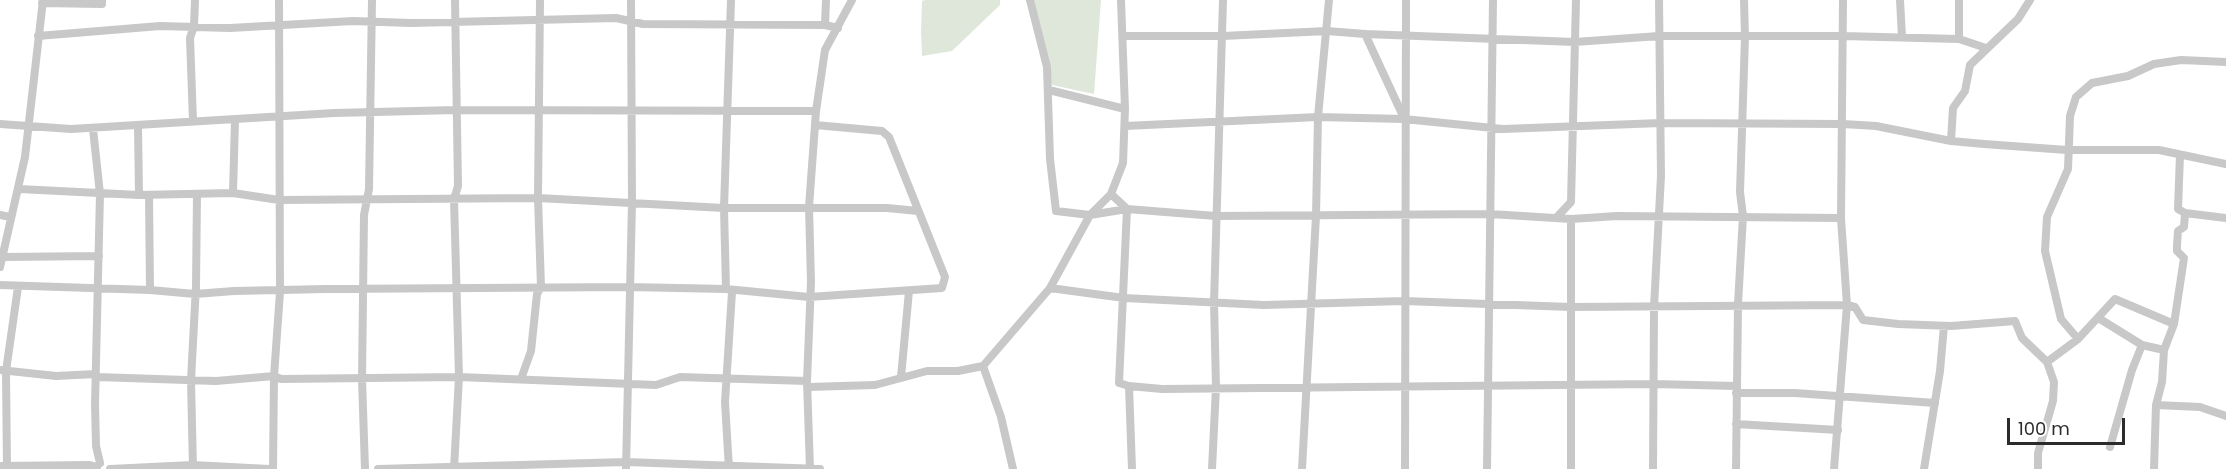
<!DOCTYPE html>
<style>
body{margin:0}
#map{position:relative;width:2226px;height:469px;overflow:hidden;background:#fff;font-family:Poppins,sans-serif}
canvas{display:block}
.scale{position:absolute;left:2007px;top:418px;width:118px;height:27px;box-sizing:border-box;border:3px solid #2b2b2b;border-top:0;padding-left:8px;font-size:18px;line-height:21px;white-space:nowrap;color:#2b2b2b;-webkit-text-stroke:4px #fff;paint-order:stroke}
</style>
<div id="map">
<canvas width="2226" height="469"></canvas>
<div class="scale">100 m</div>
</div>
<script>
const ctx = document.querySelector('canvas').getContext('2d');
ctx.lineJoin = 'round';
function fill(path, color) { ctx.fillStyle = color; ctx.fill(path, 'evenodd'); }
const toPath = rows => new Path2D(rows.map(r => 'M' + r).join(''));
function strokePath(path, color, width, dash) { ctx.strokeStyle = color; ctx.lineWidth = width; ctx.lineCap = dash ? 'butt' : 'round'; ctx.setLineDash(dash || []); ctx.stroke(path); }
fill(toPath([
 [925,0,1000,0,1000,5,952,51,922,56,921,32,922,1],
 [1026,0,1101,0,1094,94,1052,85]
]), '#dfe7da');
strokePath(toPath([
 [1030,0,1047,67,1050,159,1056,211,1090,215,1127,209,1216,216,1490,214,1571,219,1617,216,1841,218],
 [1900,0,1902,37],
 [42,3,102,4,102,0],
 [825,25,826,0],
 [1365,34,1403,116],
 [38,36,160,26,230,28,353,21,411,23,616,18,643,24,825,25,838,28],
 [1124,36,1223,36,1327,31,1365,34,1575,42,1659,36,1843,36,1959,39,1986,48],
 [1959,39,1959,0],
 [1049,90,1125,109],
 [193,121,190,38,194,26,195,0],
 [0,124,71,129,334,113,456,110,816,111],
 [138,126,139,195],
 [1125,126,1318,117,1404,119,1503,129,1661,123,1843,124,1876,126,1951,141,1984,144,2067,150,2159,150,2226,164],
 [93,129,100,194,95,404,96,446,100,463],
 [1951,141,1953,108,1965,91,1970,65,2018,19,2030,0],
 [2180,155,2178,209,2185,213,2226,218],
 [19,189,139,195,233,193,279,200,538,198,724,208,887,208,918,211],
 [233,193,235,120],
 [1111,194,1127,209,1119,383,1129,386,1162,389,1654,384,1736,386],
 [149,195,150,290],
 [0,215,10,217],
 [1557,217,1571,202,1576,0],
 [3,257,99,256],
 [0,267,25,157,43,0],
 [0,285,150,290,195,294,234,291,326,289,629,287,726,289,809,297,942,288,945,277,889,137,882,131,815,125],
 [1050,288,1124,298,1264,305,1404,301,1571,307,1847,305,1855,307,1863,320,1898,324,1951,326,2015,321,2022,338,2047,362,2054,382,2053,401,2038,453,2038,469],
 [726,289,724,208,731,0],
 [2100,319,2142,345,2164,350],
 [2078,339,2061,319,2045,251,2047,217,2068,169,2070,116,2076,97,2092,83,2128,76,2154,64,2181,60,2226,62],
 [2047,362,2078,339,2115,299,2174,324],
 [983,366,1001,417,1013,469],
 [0,370,56,376,96,374],
 [97,377,216,381,274,376,281,379,459,377,656,385,680,377,807,381],
 [901,377,909,291],
 [521,379,531,351,537,294,541,287,538,198,540,0],
 [1129,386,1132,469],
 [808,387,875,385,927,371,958,371,983,366,1050,288,1090,215,1111,194,1123,163,1125,109,1121,0],
 [1736,393,1795,393,1935,403],
 [2156,405,2200,407,2226,416],
 [1736,424,1838,430],
 [2110,447,2132,370,2142,345],
 [0,466,90,465,97,467],
 [7,469,6,371,18,287],
 [110,469,192,465,269,469],
 [193,469,191,380,196,286,197,194],
 [273,469,274,376,280,292,279,0],
 [365,469,362,379,364,215,369,189,372,0],
 [378,469,626,462,820,469],
 [454,469,459,377,454,199,458,186,455,0],
 [626,469,632,202,631,0],
 [729,469,725,402,732,292],
 [810,469,807,381,811,282,809,207,816,111,825,50,852,0],
 [1212,469,1216,387,1214,303,1223,0],
 [1302,469,1316,216,1318,117,1329,0],
 [1405,469,1406,0],
 [1487,469,1493,0],
 [1571,469,1571,219],
 [1653,469,1654,307,1661,176,1659,0],
 [1736,469,1738,304,1743,216,1740,192,1745,37,1744,0],
 [1834,469,1847,305,1841,218,1843,0],
 [1924,469,1940,371,1944,326],
 [2154,469,2156,405,2162,382,2164,350,2174,324,2184,258,2177,251,2177,245,2178,231,2184,227,2185,213]
]), '#c8c8c8', 8);
</script>
